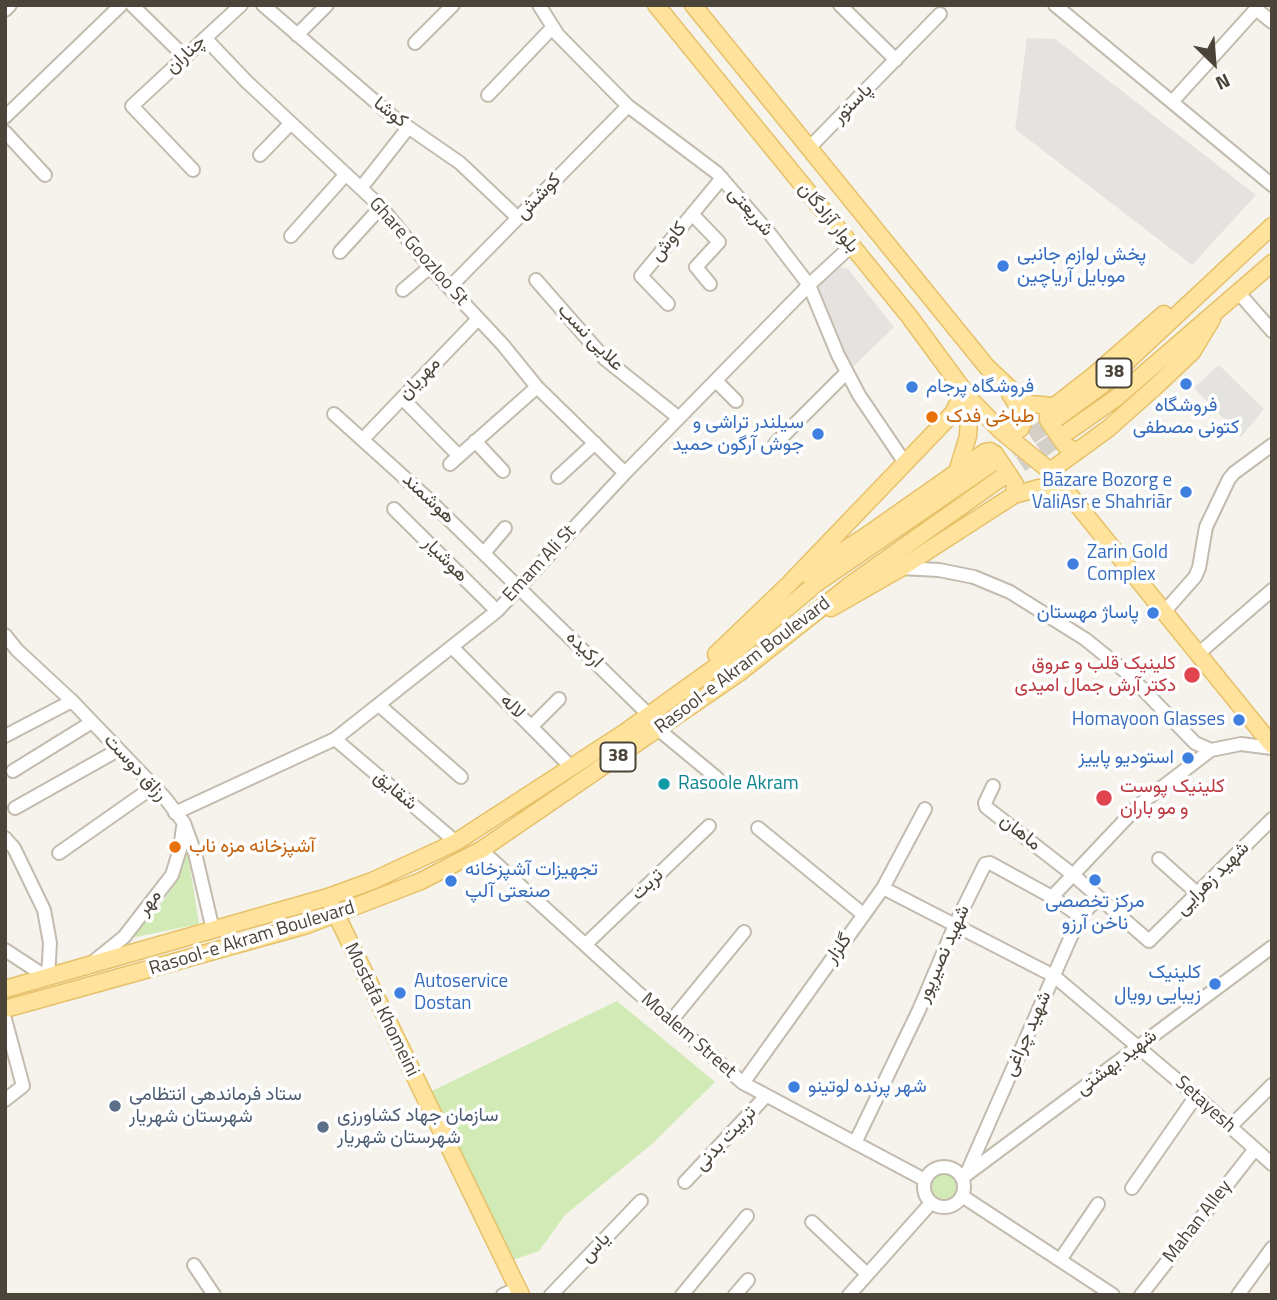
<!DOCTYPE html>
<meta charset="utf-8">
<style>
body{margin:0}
#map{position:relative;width:1277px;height:1300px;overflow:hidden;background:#f6f3ec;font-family:"Titillium Web",sans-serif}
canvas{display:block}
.frame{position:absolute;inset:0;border:7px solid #4b4439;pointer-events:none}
.north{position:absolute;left:1179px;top:28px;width:70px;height:70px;-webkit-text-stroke:5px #fff;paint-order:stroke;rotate:155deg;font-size:19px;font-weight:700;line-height:28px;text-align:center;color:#4b4439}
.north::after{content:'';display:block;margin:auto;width:24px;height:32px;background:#4b4439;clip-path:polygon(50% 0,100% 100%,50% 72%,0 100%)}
</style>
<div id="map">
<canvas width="1277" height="1300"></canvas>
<div class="frame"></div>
<div class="north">N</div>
</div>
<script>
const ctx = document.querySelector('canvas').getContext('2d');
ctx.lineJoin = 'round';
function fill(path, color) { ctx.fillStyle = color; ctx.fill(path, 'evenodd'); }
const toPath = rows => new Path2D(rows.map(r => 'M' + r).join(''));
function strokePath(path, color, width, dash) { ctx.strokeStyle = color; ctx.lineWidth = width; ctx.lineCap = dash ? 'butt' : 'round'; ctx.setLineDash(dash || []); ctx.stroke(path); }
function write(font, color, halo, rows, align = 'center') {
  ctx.font = font + ' "Titillium Web",Vazirmatn,sans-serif'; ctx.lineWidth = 7; ctx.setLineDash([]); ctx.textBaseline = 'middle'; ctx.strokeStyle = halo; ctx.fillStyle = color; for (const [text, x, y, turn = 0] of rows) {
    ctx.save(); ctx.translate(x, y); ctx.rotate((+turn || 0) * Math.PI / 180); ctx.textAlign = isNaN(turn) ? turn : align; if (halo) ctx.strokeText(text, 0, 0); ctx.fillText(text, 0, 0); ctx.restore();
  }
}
fill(toPath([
 [187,848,199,924,131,938,165,899,179,877],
 [617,1001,715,1082,652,1144,565,1215,539,1251,513,1260,430,1092],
 '930 1188a14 14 0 1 1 28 0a14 14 0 1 1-28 0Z'
]), '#d2eab5');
fill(toPath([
 [1027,38,1055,39,1256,195,1192,265,1015,129],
 [838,266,848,269,894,327,852,368,817,290,820,283],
 [1219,365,1264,409,1241,437,1194,388]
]), '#e5e3e0');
strokePath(toPath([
 [991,464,1057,418],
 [1001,478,1069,431]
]), '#d4d0c8', 16, [16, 8]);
const minor = toPath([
 [132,5,185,57],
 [263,5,392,116,460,163,518,218],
 [539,5,558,35,628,106,717,173,770,234,809,285,838,355,859,395,905,463],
 [840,5,896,60],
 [1055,5,1272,185],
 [5,10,10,5],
 [297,35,327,5],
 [205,38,247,82,381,207,430,267,503,345,537,387,625,473],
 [415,43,453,5],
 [488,95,553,27],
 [1172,102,1256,9,1272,22],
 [5,117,121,5],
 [5,132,45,175],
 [810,147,940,14],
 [260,155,291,123],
 [193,170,132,106,241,5],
 [361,188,408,128],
 [692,214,719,242,696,267,710,284],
 [291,236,346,174],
 [340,252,381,207],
 [536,280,605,359,679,418],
 [449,288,628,106],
 [403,290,430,267],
 [1238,292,1272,331],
 [668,304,641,276,722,178],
 [716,381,736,401],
 [402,398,459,456],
 [334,414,427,498,648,714],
 [363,439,478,319],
 [475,441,503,471],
 [775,444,847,372],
 [450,464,537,387],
 [558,477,595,443],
 [394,509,497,611],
 [484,553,505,528],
 [901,568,939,570,974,577,1010,592,1085,639,1126,672,1195,743,1211,750,1241,744,1272,748],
 [1164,612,1195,577,1199,568,1206,527,1229,479,1234,473,1272,445],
 [5,635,17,650,72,701,165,798,184,823,195,853,213,930],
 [452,647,572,768],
 [1198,654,1272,590],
 [379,705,461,777],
 [531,727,559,699],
 [659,730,717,778],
 [5,736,72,701],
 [335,739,456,842],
 [13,771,92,722],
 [993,786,985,803,986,807,1072,874,1149,941,1272,819],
 [15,808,118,750],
 [175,813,335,739,497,611,625,473,809,285,851,246],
 [758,828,864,915],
 [5,838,14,848,44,910,50,943,48,978,5,950],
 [481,850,636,991,743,1083,925,1180],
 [59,853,153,787],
 [1159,859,1198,894],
 [883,888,1054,976,1196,1096,1272,1164],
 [1052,897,1140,804,1211,750],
 [586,944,709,826],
 [93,962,124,937,172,875,180,849,183,827],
 [5,1019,23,1086,5,1100],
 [671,1021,744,932],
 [743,1083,883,888,925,809],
 [1230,1127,1272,1085],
 [855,1143,919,1010,955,925,985,864,990,863,1052,897,1080,916],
 '924 1187a20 20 0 1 1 40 0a20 20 0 1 1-40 0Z',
 [966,1175,1080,916,1098,899],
 [962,1178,1272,947],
 [685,1182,766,1096],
 [1132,1188,1196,1096],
 [962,1196,1113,1295],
 [812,1222,867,1274],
 [1060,1260,1098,1204],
 [194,1265,214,1295],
 [503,1295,518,1288],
 [551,1295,641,1201],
 [682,1295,747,1216],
 [735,1295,748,1280],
 [849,1295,931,1203],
 [1141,1295,1255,1149],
 [1238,1295,1272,1248]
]);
const major = toPath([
 [656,5,909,316,970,399,1000,430,1050,471,1272,745],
 [693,5,987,367,1021,399,1030,404,1053,406],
 [1057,418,1102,385,1272,226],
 [1000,430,1015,431,1020,429,1023,423,1021,411,1010,394],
 [1069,431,1116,398,1272,263],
 [1076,452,1065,445,1048,420,1048,411,1093,376,1164,314],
 [1050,471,1109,428,1155,387,1192,352,1212,319],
 [957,472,985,452,990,451,995,454,1015,484,1014,495],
 [806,574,863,538,957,472,968,436,970,399],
 [831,608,901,568,1014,495,1039,488,1065,490],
 [716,654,788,585,953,413,959,401,961,387],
 [332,906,521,1295],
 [5,989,328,897,372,881,456,842,624,733,721,663,817,583,991,464],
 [5,1009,307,925,421,881,481,850,739,673,850,585,1001,478]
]);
strokePath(minor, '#c2bbae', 16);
strokePath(major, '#e6c16a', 19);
strokePath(minor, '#fff', 12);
strokePath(major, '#ffe39c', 16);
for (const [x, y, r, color] of [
 [1003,266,7,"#3f7fe0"],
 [1186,384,7,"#3f7fe0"],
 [912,387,7,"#3f7fe0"],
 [932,417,7,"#e8710a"],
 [818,434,7,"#3f7fe0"],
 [1186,492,7,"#3f7fe0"],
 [1073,564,7,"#3f7fe0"],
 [1153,613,7,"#3f7fe0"],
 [1192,675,9,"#e0444e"],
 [1239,720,7,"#3f7fe0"],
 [1188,758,7,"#3f7fe0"],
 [664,784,7,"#0f9aa8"],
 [1104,798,9,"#e0444e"],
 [175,847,7,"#e8710a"],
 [1095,880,7,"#3f7fe0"],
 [451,881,7,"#3f7fe0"],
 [1215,984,7,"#3f7fe0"],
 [400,993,7,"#3f7fe0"],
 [794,1087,7,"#3f7fe0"],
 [115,1106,7,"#5c6f8a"],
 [323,1127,7,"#5c6f8a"]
]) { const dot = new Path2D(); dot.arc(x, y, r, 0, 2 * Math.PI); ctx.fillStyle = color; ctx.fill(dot); strokePath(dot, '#fff', 2.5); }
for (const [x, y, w] of [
 [1114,373,35],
 [618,757,35]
]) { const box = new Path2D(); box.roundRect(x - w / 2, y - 14.5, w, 29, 5); ctx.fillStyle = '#fff'; ctx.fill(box); strokePath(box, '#4b4439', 2); }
write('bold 18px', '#4b4439', null, [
 ["38",1114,373],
 ["38",618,757]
]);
write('19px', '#4b4439', '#fff', [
 ["چناران",186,55,-43],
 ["پاستور",853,104,-45],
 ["کوشا",390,113,38],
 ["کوشش",539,197,-46],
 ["شریعتی",750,212,49],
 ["بلوار آزادگان",828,218,51],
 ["کاوش",669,242,-50],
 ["Ghare Goozloo St",418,252,48],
 ["علایی نسب",590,338,46],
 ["مهریان",420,379,-46],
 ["هوشمند",428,499,43],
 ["هوشیار",445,560,45],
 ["Emam Ali St",540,564,-47],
 ["ارکیده",584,650,45],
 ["Rasool-e Akram Boulevard",743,666,-37],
 ["لاله",512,707,45],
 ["رزاق دوست",135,768,47],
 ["شقایق",395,791,40],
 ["ماهان",1020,833,38],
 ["شهید زهرایی",1213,879,-45],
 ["تربت",648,885,-44],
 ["مهر",150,903,-53],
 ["Rasool-e Akram Boulevard",252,939,-17],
 ["گلزار",839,949,-54],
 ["شهید نصیرپور",944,954,-66],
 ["Mostafa Khomeini",381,1010,64],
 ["شهید چراغی",1028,1034,-66],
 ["Moalem Street",688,1036,41],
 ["شهید بهشتی",1117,1063,-37],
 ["Setayesh",1205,1105,42],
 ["تربیت بدنی",726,1139,-47],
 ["Mahan Alley",1198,1222,-52],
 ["یاس",596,1248,-46]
]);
write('19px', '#366cbe', '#fff', [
 ["پخش لوازم جانبی",1017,255],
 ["موبایل آریاچین",1017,277],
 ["فروشگاه پرجام",926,387],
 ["فروشگاه",1186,406,"center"],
 ["کتونی مصطفی",1186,428,"center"],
 ["سیلندر تراشی و",804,423,"right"],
 ["جوش آرگون حمید",804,445,"right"],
 ["Bāzare Bozorg e",1172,481,"right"],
 ["ValiAsr e Shahriār",1172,503,"right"],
 ["Zarin Gold",1087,553],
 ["Complex",1087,575],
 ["پاساژ مهستان",1139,613,"right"],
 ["Homayoon Glasses",1225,720,"right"],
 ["استودیو پاییز",1174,758,"right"],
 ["تجهیزات آشپزخانه",465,870],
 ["صنعتی آلپ",465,892],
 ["مرکز تخصصی",1095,902,"center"],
 ["ناخن آرزو",1095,924,"center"],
 ["کلینیک",1201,973,"right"],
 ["زیبایی رویال",1201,995,"right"],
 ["Autoservice",414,982],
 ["Dostan",414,1004],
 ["شهر پرنده لوتینو",808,1087]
], 'left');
write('19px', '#c56008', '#fff', [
 ["طباخی فدک",946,417],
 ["آشپزخانه مزه ناب",189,847]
], 'left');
write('19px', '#be3a42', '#fff', [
 ["کلینیک قلب و عروق",1176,664],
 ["دکتر آرش جمال امیدی",1176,686],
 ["کلینیک پوست",1120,787,"left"],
 ["و مو باران",1120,809,"left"]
], 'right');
write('19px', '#0d838f', '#fff', [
 ["Rasoole Akram",678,784]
], 'left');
write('19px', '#4e5e75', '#fff', [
 ["ستاد فرماندهی انتظامی",129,1095],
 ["شهرستان شهریار",129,1117],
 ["سازمان جهاد کشاورزی",337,1116],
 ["شهرستان شهریار",337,1138]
], 'left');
</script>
